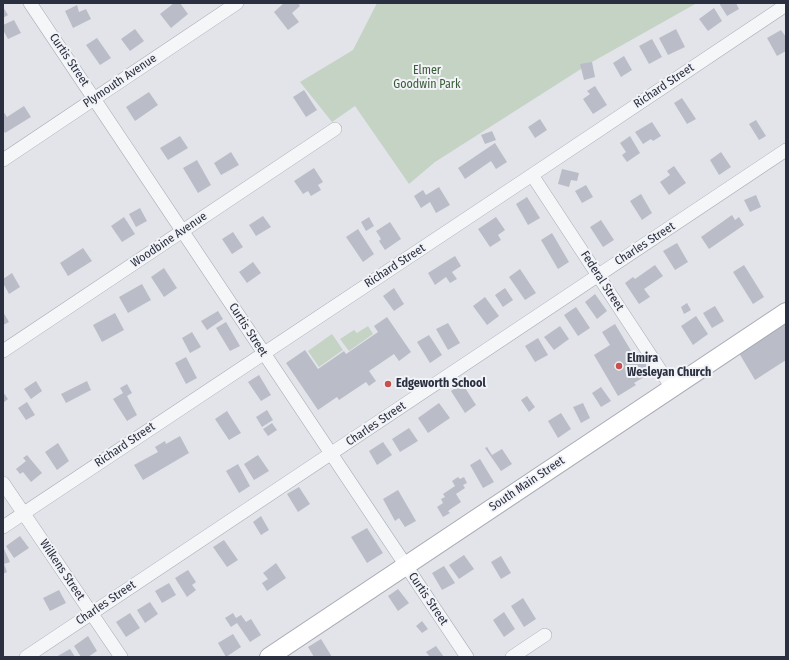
<!DOCTYPE html>
<style>
body{margin:0}
#map{position:relative;width:789px;height:660px;overflow:hidden;background:#e2e4ea;font-family:"Fira Sans Condensed",sans-serif}
canvas{display:block}
.frame{position:absolute;inset:0;border:4px solid #2b3041;pointer-events:none}
</style>
<div id="map">
<canvas width="789" height="660"></canvas>
<div class="frame"></div>
</div>
<script>
const ctx = document.querySelector('canvas').getContext('2d');
ctx.lineJoin = 'round';
function fill(path, color) { ctx.fillStyle = color; ctx.fill(path, 'evenodd'); }
const toPath = rows => new Path2D(rows.map(r => 'M' + r).join(''));
function strokePath(path, color, width, dash) { ctx.strokeStyle = color; ctx.lineWidth = width; ctx.lineCap = dash ? 'butt' : 'round'; ctx.setLineDash(dash || []); ctx.stroke(path); }
function write(font, color, halo, rows, align = 'center') {
  ctx.font = font + ' "Fira Sans Condensed",sans-serif'; ctx.lineWidth = 4; ctx.setLineDash([]); ctx.textBaseline = 'middle'; ctx.strokeStyle = halo; ctx.fillStyle = color; for (const [text, x, y, turn = 0] of rows) {
    ctx.save(); ctx.translate(x, y); ctx.rotate((+turn || 0) * Math.PI / 180); ctx.textAlign = isNaN(turn) ? turn : align; if (halo) ctx.strokeText(text, 0, 0); ctx.fillText(text, 0, 0); ctx.restore();
  }
}
fill(toPath([
 [377,3,697,3,592,62,435,162,409,184,355,106,332,122,300,82,353,50],
 [368,326,373,334,349,351,340,339,354,330,357,333],
 [332,334,343,350,319,367,308,351]
]), '#c5d3c4');
fill(toPath([
 [174,3,180,3,188,14,171,28,160,14],
 [284,3,298,3,300,6,292,13,299,22,288,30,274,12],
 [719,3,736,3,739,9,727,16],
 [77,5,79,12,86,9,91,19,73,28,65,11],
 [3,7,8,15,3,18],
 [714,8,722,21,708,31,699,19],
 [14,20,21,33,8,39,3,30,3,25],
 [135,29,144,41,130,51,121,39],
 [676,29,685,47,668,55,659,38],
 [781,30,786,37,786,51,777,56,767,38],
 [97,38,111,58,100,65,86,45],
 [652,39,662,57,649,64,639,46],
 [624,56,632,70,621,77,613,63],
 [592,62,595,77,584,80,580,64],
 [595,86,607,105,593,114,583,99,590,94,587,91],
 [304,90,317,110,306,117,293,97],
 [149,92,158,105,135,121,126,107],
 [682,98,696,119,687,124,674,103],
 [24,106,31,117,5,133,3,130,3,111,7,117],
 [540,119,547,130,535,138,528,127],
 [756,120,766,136,759,140,749,124],
 [652,122,661,136,653,141,651,139,643,144,635,132],
 [492,131,496,140,485,144,481,135],
 [180,136,188,148,168,160,160,148],
 [630,136,640,153,627,162,622,155,626,152,620,143],
 [495,143,507,162,496,169,491,161,465,179,458,168],
 [231,152,239,165,221,175,214,163],
 [721,152,731,167,719,175,710,160],
 [197,160,211,185,198,193,183,168],
 [674,166,686,183,669,195,660,182,670,175,667,171],
 [314,168,323,182,318,185,321,190,311,196,308,191,303,194,294,181],
 [562,169,579,173,577,181,571,180,569,187,558,184],
 [586,185,593,197,582,203,575,191],
 [439,187,450,205,436,213,430,202,421,208,414,196,423,190,426,195],
 [641,194,652,213,642,220,630,201],
 [756,195,761,207,750,212,744,200],
 [527,197,540,218,528,225,516,204],
 [140,208,147,221,136,227,129,214],
 [732,215,735,220,739,217,744,225,709,249,701,237],
 [263,216,271,227,256,236,249,225],
 [124,217,135,234,122,242,111,226],
 [369,217,374,226,366,231,361,222],
 [496,217,505,230,498,235,501,240,490,247,478,229],
 [601,220,614,240,603,247,590,227],
 [390,222,401,239,385,250,379,241,381,239,376,231],
 [358,229,374,254,363,262,346,237],
 [233,232,243,247,232,254,222,239],
 [552,233,569,262,558,269,541,240],
 [677,243,688,262,675,270,663,251],
 [83,248,92,261,68,276,60,263],
 [455,256,461,266,452,272,457,279,450,283,446,277,435,285,428,273],
 [253,262,261,273,247,283,239,272],
 [655,265,663,276,644,289,650,297,639,304,625,283,633,277,635,279],
 [744,265,764,297,753,304,733,272],
 [164,268,177,288,164,297,151,277],
 [520,269,536,293,525,300,509,277],
 [12,273,20,287,9,294,3,283,3,279],
 [142,284,151,300,128,313,119,297],
 [394,288,404,304,394,311,383,296],
 [505,288,513,300,503,307,495,295],
 [595,294,607,311,597,319,585,302],
 [485,297,499,316,487,325,473,306],
 [687,303,691,310,684,314,681,307],
 [715,306,724,321,712,328,703,313],
 [576,307,590,328,578,336,564,315],
 [218,311,223,319,207,330,201,321],
 [3,312,9,322,3,325],
 [115,313,124,330,102,342,93,325],
 [696,316,708,334,693,345,681,326],
 [387,317,411,352,399,361,394,354,369,371,376,381,369,386,366,382,339,400,337,397,318,410,286,363,305,350,318,369,344,351,346,354,378,332,374,326],
 [226,322,240,346,230,351,216,328],
 [448,323,460,343,448,350,436,329],
 [786,323,786,360,755,380,739,353],
 [615,324,639,364,644,361,651,373,634,383,636,385,618,396,594,355,610,345,602,332],
 [560,326,569,339,554,350,544,337],
 [192,332,201,347,190,353,182,338],
 [429,335,442,355,430,363,417,342],
 [538,338,548,355,535,362,525,346],
 [186,357,197,378,186,384,175,363],
 [259,375,271,395,261,401,248,382],
 [36,381,42,391,31,399,24,389],
 [87,381,91,390,66,403,61,394],
 [462,383,476,405,465,413,451,391],
 [127,384,132,393,127,396,137,415,127,421,113,399,123,393,120,388],
 [601,387,611,401,601,407,592,393],
 [3,392,8,399,3,403],
 [527,396,535,407,529,412,521,400],
 [27,402,35,415,26,420,18,408],
 [439,403,450,418,428,433,418,418],
 [583,403,590,418,581,423,573,407],
 [267,410,273,420,262,427,256,417],
 [227,411,241,433,229,440,215,419],
 [561,413,571,429,558,438,548,421],
 [272,423,277,430,268,436,263,429],
 [409,428,418,441,400,452,392,439],
 [180,436,189,453,143,480,134,465,158,452,155,447,165,441,166,444],
 [383,442,392,455,377,465,369,451],
 [58,443,69,461,57,470,45,452],
 [487,447,492,455,502,449,512,464,501,471,485,448],
 [27,455,42,473,31,482,23,472,20,474,16,469,26,461,23,458],
 [258,455,269,471,254,480,244,464],
 [480,459,494,482,483,488,470,465],
 [238,464,250,486,239,493,226,471],
 [458,477,460,479,464,477,467,483,463,485,465,488,456,494,461,502,448,511,450,513,443,517,437,507,443,503,441,499,445,497,443,494,455,486,452,481],
 [299,487,310,504,298,512,287,494],
 [398,490,416,521,405,527,399,518,395,521,383,499],
 [261,516,269,530,261,535,253,522],
 [367,528,383,553,367,563,351,537],
 [20,536,29,548,14,558,6,546],
 [224,540,238,560,227,567,213,547],
 [4,549,10,562,4,564,7,572,3,574,3,550],
 [464,555,474,569,459,579,449,565],
 [501,556,511,573,501,579,491,562],
 [276,563,286,578,267,591,262,583,268,579,263,573],
 [444,566,455,583,442,590,432,573],
 [188,570,196,582,192,585,196,590,187,597,175,578],
 [169,583,176,595,162,603,155,591],
 [398,589,409,603,398,611,388,596],
 [59,590,66,603,50,611,43,598],
 [523,598,536,619,524,627,511,606],
 [150,602,158,614,145,623,137,610],
 [504,612,515,629,504,637,493,620],
 [130,613,140,628,126,637,116,622],
 [233,613,236,618,241,615,246,622,251,619,261,635,250,642,237,623,231,627,225,618],
 [422,621,428,629,422,633,416,626],
 [233,634,241,647,226,657,218,643],
 [88,636,97,651,88,657,81,657,74,646],
 [321,639,332,657,314,657,308,647],
 [436,646,444,657,430,657,426,652],
 [70,649,75,657,56,657]
]), '#babdc7');
const street = toPath([
 [30,3,467,657],
 [3,160,237,3],
 [532,175,672,388],
 [3,351,335,129],
 [3,483,121,657],
 [3,527,532,175,786,5],
 [26,657,786,150],
 [512,657,545,635]
]);
const secondary = toPath([
 [269,657,786,312]
]);
strokePath(street, '#a7aab4', 14);
strokePath(secondary, '#a7aab4', 20);
strokePath(street, '#f5f6f8', 13);
strokePath(secondary, '#fff', 18);
for (const [x, y, r, color] of [
 [619,366,4,"#c7514f"],
 [388,384,4,"#c7514f"]
]) { const dot = new Path2D(); dot.arc(x, y, r, 0, 2 * Math.PI); ctx.fillStyle = color; ctx.fill(dot); strokePath(dot, '#f2f3f7', 1.5); }
write('12px', '#2b3041', '#f2f3f7', [
 ["Curtis Street",69,60,56],
 ["Plymouth Avenue",120,81,-34],
 ["Richard Street",664,86,-34],
 ["Woodbine Avenue",169,240,-34],
 ["Charles Street",645,244,-33],
 ["Richard Street",395,266,-33],
 ["Federal Street",602,281,57],
 ["Curtis Street",248,330,57],
 ["Charles Street",376,424,-34],
 ["Richard Street",125,445,-34],
 ["South Main Street",527,484,-34],
 ["Wilkens Street",62,570,56],
 ["Curtis Street",428,599,56],
 ["Charles Street",106,603,-34]
]);
write('12px', '#3a5c39', '#f2f3f7', [
 ["Elmer",427,71],
 ["Goodwin Park",427,85]
]);
write('bold 12px', '#2b3041', '#f2f3f7', [
 ["Elmira",627,359],
 ["Wesleyan Church",627,373],
 ["Edgeworth School",396,384]
], 'left');
</script>
